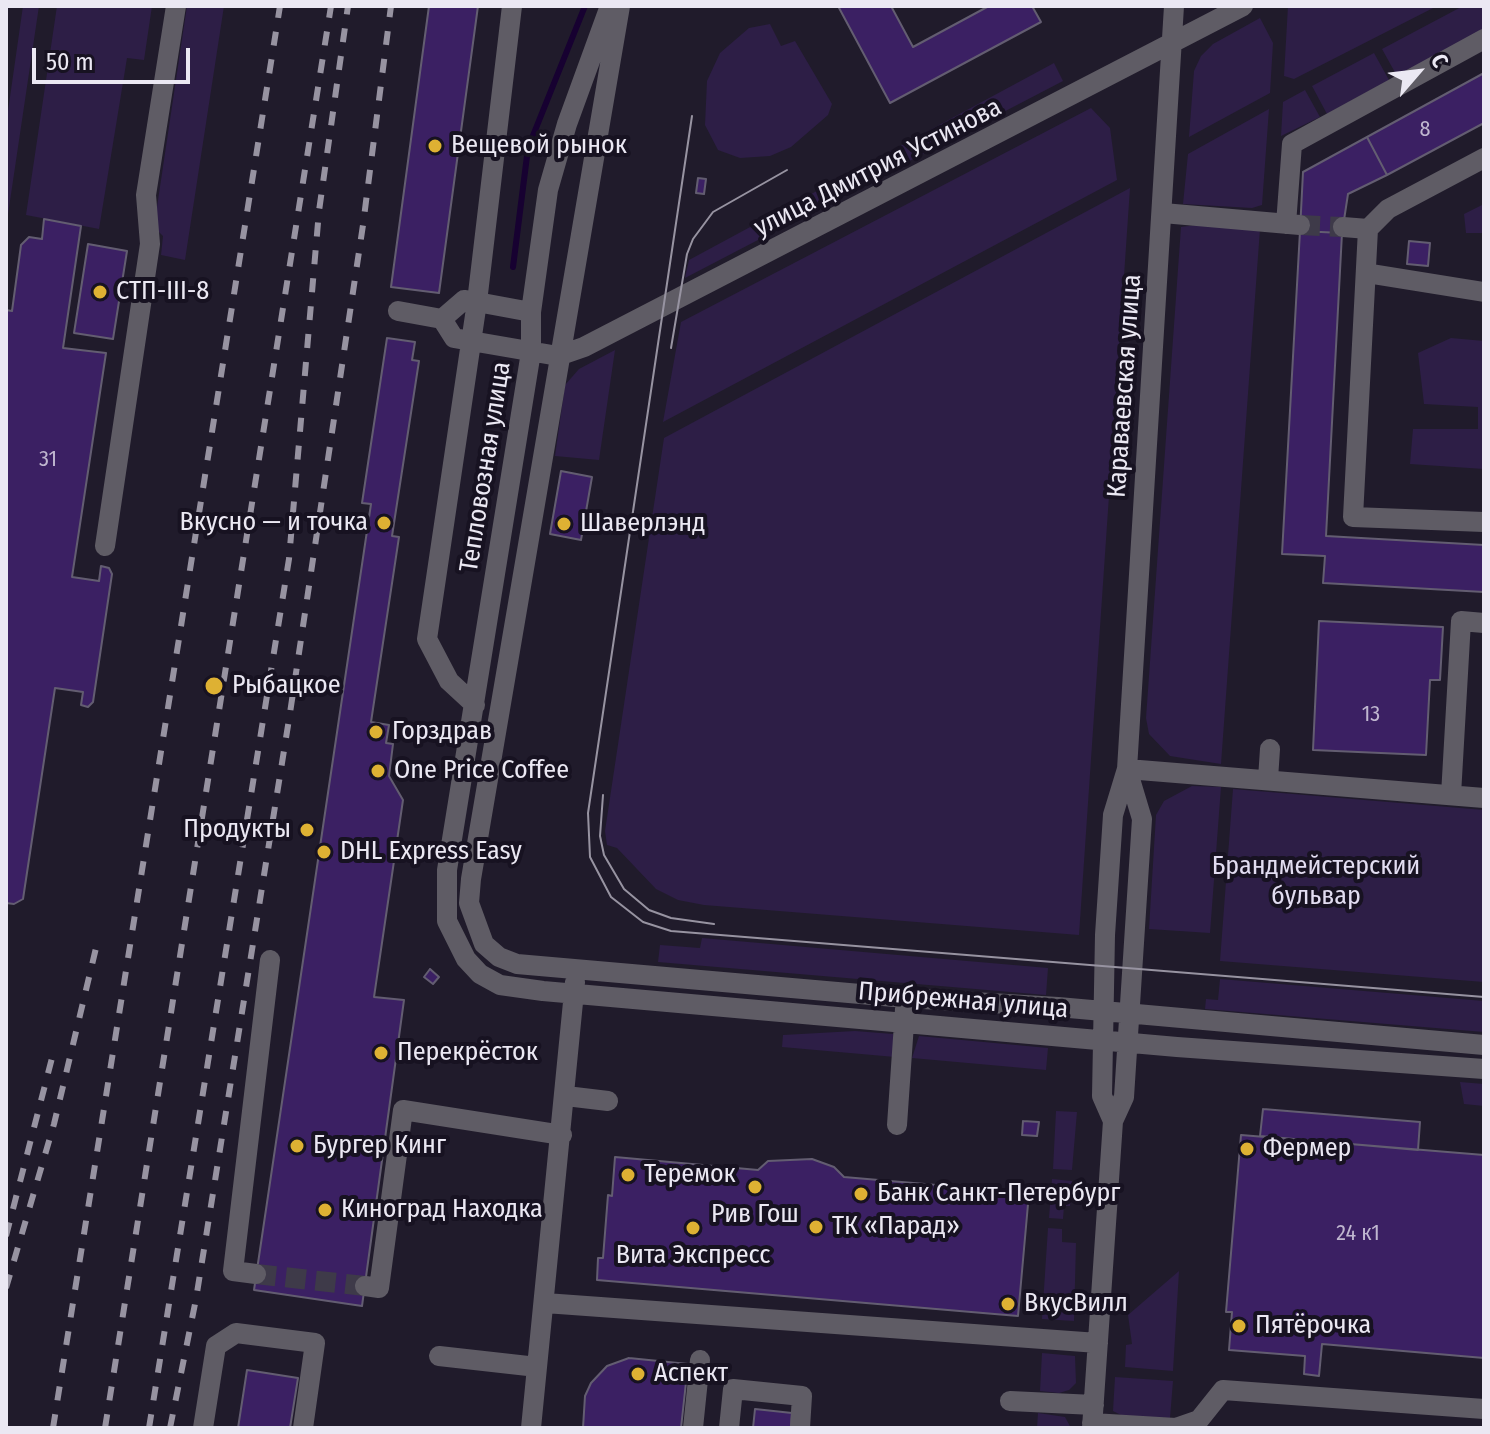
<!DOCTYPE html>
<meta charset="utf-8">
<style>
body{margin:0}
#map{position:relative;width:1490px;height:1434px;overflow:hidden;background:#201b2b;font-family:"Fira Sans Condensed",sans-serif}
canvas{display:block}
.frame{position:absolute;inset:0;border:8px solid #ebe8f3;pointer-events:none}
.north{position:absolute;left:1378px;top:32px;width:80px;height:80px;-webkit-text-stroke:6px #171221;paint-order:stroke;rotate:62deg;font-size:22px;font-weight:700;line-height:32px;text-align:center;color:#ebe8f3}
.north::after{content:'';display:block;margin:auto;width:28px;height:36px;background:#ebe8f3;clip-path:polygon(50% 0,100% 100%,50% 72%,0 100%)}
.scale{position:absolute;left:32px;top:48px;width:158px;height:36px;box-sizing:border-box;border:4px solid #ebe8f3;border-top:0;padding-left:10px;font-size:24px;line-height:28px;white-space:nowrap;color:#ebe8f3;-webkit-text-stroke:6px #171221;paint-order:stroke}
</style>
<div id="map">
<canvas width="1490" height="1434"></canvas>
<div class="frame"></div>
<div class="north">С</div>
<div class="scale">50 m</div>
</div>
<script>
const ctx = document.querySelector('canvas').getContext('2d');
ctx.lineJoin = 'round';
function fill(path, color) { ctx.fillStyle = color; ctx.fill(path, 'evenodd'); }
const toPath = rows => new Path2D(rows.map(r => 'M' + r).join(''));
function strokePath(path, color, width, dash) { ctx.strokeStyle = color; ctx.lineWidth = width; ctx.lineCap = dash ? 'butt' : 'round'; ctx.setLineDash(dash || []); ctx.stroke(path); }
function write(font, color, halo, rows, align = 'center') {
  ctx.font = font + ' "Fira Sans Condensed",sans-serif'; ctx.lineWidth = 8; ctx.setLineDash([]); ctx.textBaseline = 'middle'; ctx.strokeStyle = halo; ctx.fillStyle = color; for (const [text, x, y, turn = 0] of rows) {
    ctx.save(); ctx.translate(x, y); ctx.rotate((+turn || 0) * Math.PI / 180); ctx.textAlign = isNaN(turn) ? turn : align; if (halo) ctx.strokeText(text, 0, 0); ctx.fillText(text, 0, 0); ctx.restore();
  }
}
fill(toPath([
 [23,6,39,6,7,221,6,125],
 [57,6,152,6,144,60,127,58,99,229,26,215],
 [187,6,224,6,185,260,161,255,163,236,154,227],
 [1288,6,1437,6,1294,79,1284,76],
 [1463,6,1484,6,1484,29,1397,76,1382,49],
 [1260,18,1273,43,1270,93,1189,137,1194,71,1201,56,1213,44],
 [770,24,781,46,795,41,832,104,828,115,791,147,770,156,740,158,718,150,705,125,707,81,720,53,749,28],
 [1374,53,1389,80,1327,114,1312,86],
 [1054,63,1063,81,685,278,689,260],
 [1305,90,1320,117,1281,136,1283,102],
 [1091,108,1110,128,1117,180,663,422,681,322],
 [1269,109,1262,205,1252,208,1183,204,1188,154],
 [1130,188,1079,935,704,905,678,900,656,889,617,848,607,845,605,831,664,438],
 [1484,204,1484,233,1466,233,1464,214],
 [1196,225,1260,229,1221,764,1170,756,1149,734,1146,718,1181,227],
 [1451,338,1484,341,1484,469,1410,464,1413,429,1478,429,1478,407,1424,404,1418,353],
 [615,350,599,460,555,456,565,385,579,369],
 [1192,786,1221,787,1210,933,1149,929,1156,815,1164,801],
 [1233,789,1484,810,1484,982,1220,961],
 [702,938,1048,968,1046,995,658,962,660,945,700,948],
 [1220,979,1484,1001,1484,1032,1205,1009,1206,999,1218,1000],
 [855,1031,893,1034,895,1057,782,1047,783,1035],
 [919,1036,1048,1048,1046,1070,912,1058],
 [1460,1082,1484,1084,1484,1106,1464,1104],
 [1056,1111,1077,1112,1072,1170,1053,1169],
 [1052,1179,1072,1181,1070,1206,1064,1206,1063,1219,1049,1218],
 [1048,1228,1062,1229,1062,1242,1076,1243,1074,1321,1042,1319],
 [1179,1271,1173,1371,1125,1367,1126,1345,1132,1344,1128,1315],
 [1042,1353,1075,1356,1076,1383,1069,1390,1059,1393,1040,1391],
 [1115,1377,1173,1381,1170,1418,1123,1416,1113,1411],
 [1038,1413,1065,1417,1071,1428,1037,1428]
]), '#2d1e46');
strokePath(toPath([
 [513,267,528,148,585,6]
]), '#170131', 6);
const building = toPath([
 [429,6,478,6,439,293,391,287,429,6],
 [838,6,891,6,913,47,989,6,1032,6,1041,22,890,103,838,6],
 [1484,73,1484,123,1387,175,1367,137,1484,73],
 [1367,137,1387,175,1348,194,1342,233,1300,231,1303,172,1367,137],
 [698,178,706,179,704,194,696,193,698,178],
 [44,219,81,226,63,348,106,353,72,577,99,581,101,566,109,568,112,574,93,702,88,707,81,705,83,692,55,688,23,899,14,904,6,903,6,310,12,311,21,245,29,237,42,239,44,219],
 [1300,231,1342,233,1326,536,1484,545,1484,592,1323,583,1325,556,1282,554,1300,231],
 [1409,241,1430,243,1428,266,1407,264,1409,241],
 [88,244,127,251,113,339,74,333,88,244],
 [387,338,415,342,412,360,419,361,392,536,399,537,371,722,389,725,386,743,393,744,389,776,403,800,374,997,404,1000,362,1306,254,1290,371,504,362,503,387,338],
 [561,471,592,477,581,540,550,534,561,471],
 [1319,621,1443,627,1440,680,1430,680,1426,755,1313,750,1319,621],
 [430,969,439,977,433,984,424,977,430,969],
 [1263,1109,1420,1122,1418,1150,1260,1136,1263,1109],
 [1023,1121,1039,1122,1037,1136,1022,1135,1023,1121],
 [1241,1135,1484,1155,1484,1358,1322,1344,1319,1376,1304,1374,1305,1356,1229,1350,1232,1312,1226,1312,1241,1135],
 [615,1157,758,1170,768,1161,812,1159,834,1167,844,1177,1029,1193,1018,1316,597,1280,598,1258,603,1258,608,1195,612,1196,615,1157],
 [629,1358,688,1364,681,1428,583,1428,585,1396,591,1383,607,1366,629,1358],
 [247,1370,298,1378,290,1428,238,1428,247,1370],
 [755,1409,792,1413,791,1428,753,1428,755,1409]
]);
fill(building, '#3b2063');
strokePath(building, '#635d71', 2);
strokePath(toPath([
 [1300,225,1343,227],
 [256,1274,365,1286]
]), '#3e3a49', 20, [20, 10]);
strokePath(toPath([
 [512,6,477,302,531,312],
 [610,6,567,124,548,190,531,312,531,352,447,870,447,921,466,959,480,974,500,985,543,991,1177,1047,1484,1069],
 [620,6,471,879,469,903,484,944,499,957,517,964,906,998,1058,1007,1484,1045],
 [1484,158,1388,209,1368,229,1353,517,1484,522],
 [1163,213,1300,225],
 [1286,224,1292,144,1484,39],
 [1343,227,1368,229],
 [1366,273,1484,292],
 [398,311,442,319,454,338,471,341,558,356,584,347,1243,6],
 [442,319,464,300,477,302,427,639,449,681,475,705],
 [105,546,150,244,146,195,176,6],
 [1127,769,1484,798],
 [1268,779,1270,749],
 [1451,795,1461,621,1484,623],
 [566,1096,608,1101],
 [1113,1121,1102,1096,1105,935,1113,815,1127,769,1174,6],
 [897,1125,905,1009],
 [256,1274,233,1271,270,960],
 [365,1286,379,1288,403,1110,562,1135],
 [545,1303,1098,1343],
 [439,1356,537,1367],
 [1010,1401,1094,1405],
 [1092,1423,1176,1428,1199,1420,1223,1390,1484,1409],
 [203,1428,216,1346,236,1333,315,1343,303,1428],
 [531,1428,575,982],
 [693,1428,700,1360],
 [729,1428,733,1389,802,1396,800,1428],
 [1092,1428,1113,1121,1124,1097,1142,819,1127,769]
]), '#5f5c65', 20);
strokePath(toPath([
 [692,116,588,813,590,857,611,897,643,922,671,931,1484,997],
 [671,348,687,254,693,239,713,212,787,170],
 [603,795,600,836,604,855,624,889,649,910,671,918,714,924]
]), '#9793a1', 2);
strokePath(toPath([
 [6,1236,52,1058],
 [6,1288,54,1124,96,948],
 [53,1428,280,6],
 [105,1428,331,6],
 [149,1428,289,559,319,211,348,6],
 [170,1428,196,1299,290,713,363,225,391,6]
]), '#9793a1', 6, [14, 14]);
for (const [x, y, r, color] of [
 [435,146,8,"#deb133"],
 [100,292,8,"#deb133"],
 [384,523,8,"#deb133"],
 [564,524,8,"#deb133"],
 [214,686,10,"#deb133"],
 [376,732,8,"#deb133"],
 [378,771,8,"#deb133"],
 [307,830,8,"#deb133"],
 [324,852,8,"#deb133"],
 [381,1053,8,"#deb133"],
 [297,1146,8,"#deb133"],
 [1247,1149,8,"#deb133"],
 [628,1175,8,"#deb133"],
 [755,1187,8,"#deb133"],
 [861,1194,8,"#deb133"],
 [325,1210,8,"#deb133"],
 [816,1227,8,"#deb133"],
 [693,1228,8,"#deb133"],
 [1008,1304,8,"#deb133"],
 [1239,1326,8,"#deb133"],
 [638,1374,8,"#deb133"]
]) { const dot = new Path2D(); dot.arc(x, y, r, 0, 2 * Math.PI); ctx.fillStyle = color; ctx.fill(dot); strokePath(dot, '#171221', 3); }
write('22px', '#bfb6cf', null, [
 ["8",1425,130],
 ["31",48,460],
 ["13",1371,715],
 ["24 к1",1358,1234]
]);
write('26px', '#ebe8f3', '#171221', [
 ["Вещевой рынок",451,146],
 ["СТП-III-8",116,292],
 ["Вкусно — и точка",368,523,"right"],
 ["Шаверлэнд",580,524],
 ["Рыбацкое",232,686],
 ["Горздрав",392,732],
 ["One Price Coffee",394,771],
 ["Продукты",291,830,"right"],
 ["DHL Express Easy",340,852],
 ["Перекрёсток",397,1053],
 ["Бургер Кинг",313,1146],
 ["Фермер",1263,1149],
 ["Теремок",644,1175],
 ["Банк Санкт-Петербург",877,1194],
 ["Киноград Находка",341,1210],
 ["Рив Гош",755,1215,"center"],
 ["ТК «Парад»",832,1227],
 ["Вита Экспресс",693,1256,"center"],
 ["ВкусВилл",1024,1304],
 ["Пятёрочка",1255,1326],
 ["Аспект",654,1374]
], 'left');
write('26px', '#ebe8f3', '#171221', [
 ["улица Дмитрия Устинова",878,168,-27],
 ["Караваевская улица",1125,386,-86],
 ["Тепловозная улица",486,467,-81],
 ["Прибрежная улица",963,1001,5]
]);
write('26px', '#e2ddf1', '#171221', [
 ["Брандмейстерский",1316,867],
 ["бульвар",1316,897]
]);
</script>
